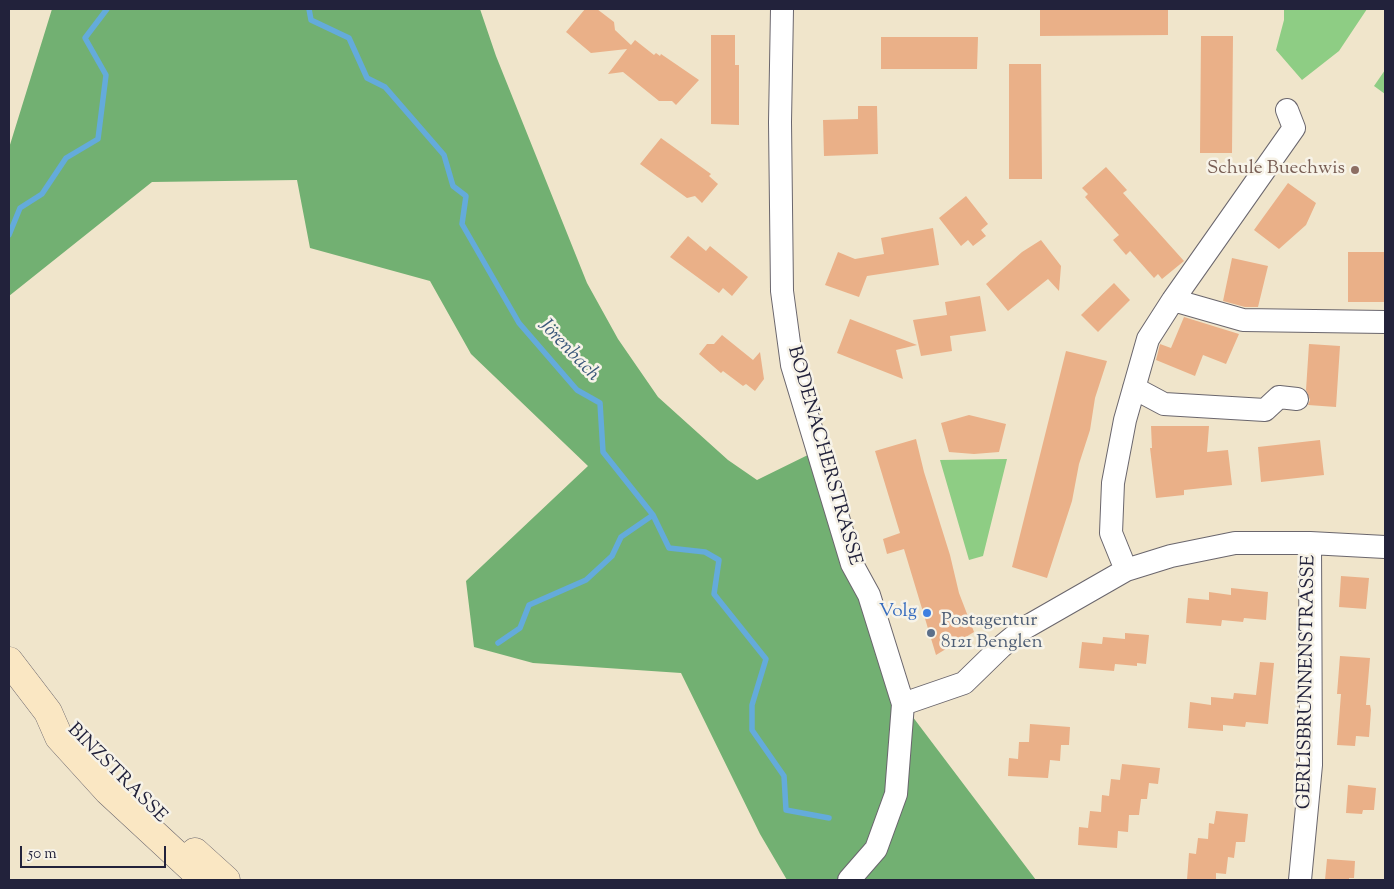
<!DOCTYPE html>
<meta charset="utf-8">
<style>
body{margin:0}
#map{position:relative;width:1394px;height:889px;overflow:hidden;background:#f0e5cb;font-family:"Sorts Mill Goudy",serif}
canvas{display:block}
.frame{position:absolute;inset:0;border:10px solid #22223b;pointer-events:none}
.scale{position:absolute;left:20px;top:846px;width:146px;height:22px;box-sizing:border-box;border:2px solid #22223b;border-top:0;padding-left:6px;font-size:15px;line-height:18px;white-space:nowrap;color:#22223b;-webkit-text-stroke:4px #f7f3e8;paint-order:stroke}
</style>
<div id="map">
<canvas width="1394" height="889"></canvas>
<div class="frame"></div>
<div class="scale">50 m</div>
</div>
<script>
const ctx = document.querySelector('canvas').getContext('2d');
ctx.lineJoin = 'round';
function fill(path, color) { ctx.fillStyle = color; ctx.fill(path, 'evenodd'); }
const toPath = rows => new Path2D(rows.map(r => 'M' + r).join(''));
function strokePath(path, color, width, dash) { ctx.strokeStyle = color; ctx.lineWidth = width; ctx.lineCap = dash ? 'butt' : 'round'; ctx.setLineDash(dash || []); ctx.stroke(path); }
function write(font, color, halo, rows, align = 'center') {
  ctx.font = font + ' "Sorts Mill Goudy",serif'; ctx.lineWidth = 5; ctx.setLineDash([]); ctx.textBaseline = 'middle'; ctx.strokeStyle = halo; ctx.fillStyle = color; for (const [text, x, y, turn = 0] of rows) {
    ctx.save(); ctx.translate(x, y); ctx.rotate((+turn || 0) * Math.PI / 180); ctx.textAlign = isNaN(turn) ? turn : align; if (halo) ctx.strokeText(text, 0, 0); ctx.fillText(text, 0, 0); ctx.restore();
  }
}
fill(toPath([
 [1284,9,1367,9,1339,51,1302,80,1276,50,1284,20],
 [1385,70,1385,94,1374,86],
 [1007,459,983,556,969,560,940,460]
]), '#8ecd84');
fill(toPath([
 [52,9,480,9,496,56,587,283,618,339,658,397,728,460,757,480,818,450,903,704,1036,880,787,880,760,834,681,673,533,663,474,647,466,581,588,466,471,354,430,281,310,248,297,180,152,182,9,296,9,148]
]), '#72b072');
strokePath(toPath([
 [309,9,311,20,349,38,367,78,385,87,444,155,453,186,466,196,462,224,519,323,577,390,600,403,603,452,653,515,669,548,705,552,719,560,714,594,766,659,752,705,752,730,784,776,786,810,829,818],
 [9,235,20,208,42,194,66,158,98,139,106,75,85,38,107,9],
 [498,643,520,628,529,605,586,580,612,556,621,537,653,515]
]), '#64abdb', 5.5);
fill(toPath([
 [585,9,597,9,614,22,615,30,631,45,635,40,654,55,656,53,660,56,661,54,699,80,676,105,672,101,659,101,623,72,608,74,627,49,591,53,566,32],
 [1040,9,1168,9,1168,35,1040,36],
 [711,35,735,35,735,65,739,65,739,125,711,124],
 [1201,36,1233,36,1232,153,1200,153],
 [881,37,978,37,977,69,881,69],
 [1009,64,1041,64,1042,179,1009,179],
 [858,106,877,106,878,154,824,156,823,120,858,119],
 [661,138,711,174,709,176,718,184,702,203,695,196,687,198,640,164],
 [1106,167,1127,190,1123,193,1184,261,1162,279,1158,274,1154,278,1130,251,1126,255,1113,240,1119,235,1085,197,1088,194,1082,188],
 [1288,183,1316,203,1306,225,1279,249,1254,230],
 [966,196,988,224,981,230,986,236,973,246,968,240,961,246,939,218],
 [933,228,939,265,867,276,859,297,825,285,838,252,855,259,884,254,881,238],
 [688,236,706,251,710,246,748,277,732,296,723,288,719,293,670,257],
 [1041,240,1061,266,1059,291,1048,279,1008,311,986,284,1022,252],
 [1348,252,1385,252,1385,302,1348,302],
 [1232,258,1268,266,1258,307,1245,307,1223,301],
 [1114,283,1130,300,1098,332,1081,315],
 [980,296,986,331,950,336,952,351,921,356,913,320,947,315,945,302],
 [1184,317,1239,334,1226,364,1203,355,1195,376,1156,360,1160,344,1171,348],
 [850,319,917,345,896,350,903,379,837,353],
 [722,335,753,360,760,352,764,379,755,391,746,384,743,386,723,371,721,373,699,354,707,344,714,344],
 [1309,344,1340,346,1336,407,1308,405,1310,400,1306,390],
 [1066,351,1107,361,1095,398,1090,430,1079,464,1072,501,1047,578,1012,567],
 [969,415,1006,424,999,452,974,454,949,452,941,423],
 [1151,426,1209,426,1207,452,1228,450,1232,485,1184,490,1184,495,1156,498,1150,448,1152,448],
 [916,439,924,472,950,555,959,593,974,632,936,655,904,549,887,554,883,539,900,533,875,451],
 [1320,440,1324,475,1261,482,1258,447],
 [1341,576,1369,578,1366,609,1339,607],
 [1231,588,1268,592,1266,620,1244,618,1243,622,1222,620,1221,626,1186,623,1188,598,1209,600,1209,592,1231,595],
 [1125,633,1149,635,1146,664,1137,663,1137,666,1115,664,1114,671,1079,668,1082,642,1102,644,1103,637,1125,639],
 [1340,656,1370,658,1366,705,1370,705,1371,710,1369,737,1356,736,1355,746,1337,745,1341,694,1337,694],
 [1260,662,1274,663,1268,724,1246,722,1245,727,1223,725,1223,731,1188,728,1190,702,1211,705,1211,697,1233,699,1234,693,1256,695],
 [1030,724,1070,727,1069,745,1061,745,1060,761,1050,760,1048,778,1008,776,1009,758,1018,759,1019,742,1029,742],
 [1122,764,1160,768,1158,784,1149,783,1147,799,1141,799,1139,815,1129,815,1128,832,1118,831,1117,848,1078,845,1079,827,1088,828,1090,811,1101,812,1102,795,1109,796,1111,779,1120,780],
 [1348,785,1376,788,1374,810,1363,810,1362,814,1346,813],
 [1216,811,1248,814,1245,842,1236,842,1234,858,1228,857,1226,874,1216,873,1216,880,1187,880,1189,853,1196,854,1198,838,1208,839,1209,823,1214,824],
 [1327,859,1355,861,1354,878,1349,878,1349,880,1325,880]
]), '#eab088');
const minor = toPath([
 [782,9,780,122,782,291,792,365,852,564,869,595,903,704,896,794,876,849,849,880],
 [1173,300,1243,320,1385,322],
 [1134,388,1164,404,1265,410,1279,397,1297,399],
 [1126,570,1111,533,1113,483,1125,420,1148,339,1173,300,1294,128,1287,110],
 [903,704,964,683,1001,647,1023,629,1126,570,1171,556,1235,543,1310,543,1385,547],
 [1300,880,1311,765,1310,543]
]);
const secondary = toPath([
 [9,661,48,712,59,737,108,791,204,880],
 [195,852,226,880]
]);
strokePath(minor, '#6a666d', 24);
strokePath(secondary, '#6a666d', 29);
strokePath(minor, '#fff', 22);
strokePath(secondary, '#fae7c3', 28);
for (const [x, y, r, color] of [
 [1355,170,5,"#8d6e63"],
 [927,613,5,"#3f7fe0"],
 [931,633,5,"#5c6f8a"]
]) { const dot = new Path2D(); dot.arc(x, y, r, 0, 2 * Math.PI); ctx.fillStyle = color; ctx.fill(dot); strokePath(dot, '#f7f3e8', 2); }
write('19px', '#785e54', '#f7f3e8', [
 ["Schule Buechwis",1345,170]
], 'right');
write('19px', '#22223b', '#f7f3e8', [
 ["BODENACHERSTRASSE",823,456,74],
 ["GERLISBRUNNENSTRASSE",1308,682,-89],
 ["BINZSTRASSE",116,774,45]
]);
write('19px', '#366cbe', '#f7f3e8', [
 ["Volg",917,613]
], 'right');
write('19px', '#4e5e75', '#f7f3e8', [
 ["Postagentur",941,622],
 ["8121 Benglen",941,644]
], 'left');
write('italic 20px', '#3c597b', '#f7f3e8', [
 ["Jörenbach",568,351,46]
]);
</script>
